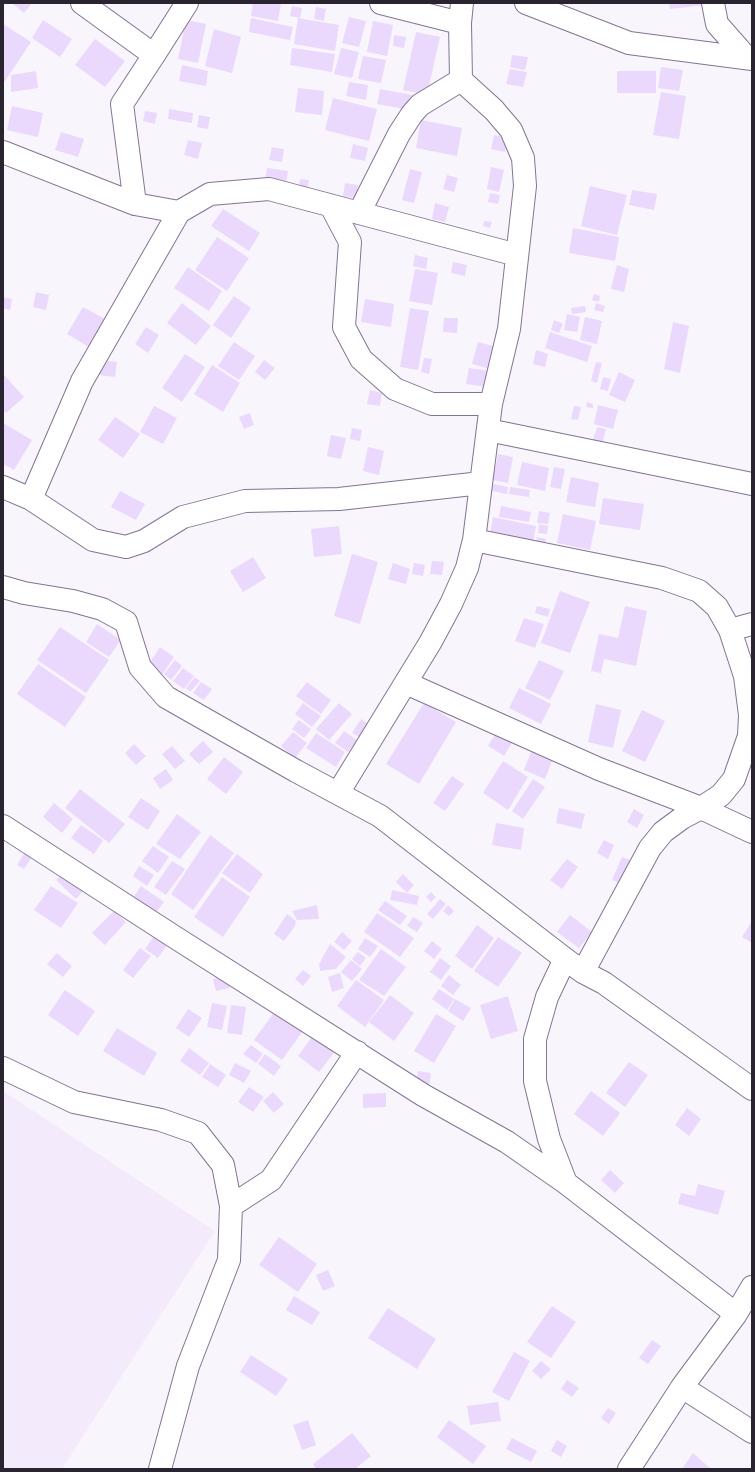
<!DOCTYPE html>
<style>
body{margin:0}
#map{position:relative;width:755px;height:1472px;overflow:hidden;background:#f9f5fc;font-family:Karla,sans-serif}
canvas{display:block}
.frame{position:absolute;inset:0;border:4px solid #2a2431;pointer-events:none}
</style>
<div id="map">
<canvas width="755" height="1472"></canvas>
<div class="frame"></div>
</div>
<script>
const ctx = document.querySelector('canvas').getContext('2d');
ctx.lineJoin = 'round';
function fill(path, color) { ctx.fillStyle = color; ctx.fill(path, 'evenodd'); }
const toPath = rows => new Path2D(rows.map(r => 'M' + r).join(''));
function strokePath(path, color, width, dash) { ctx.strokeStyle = color; ctx.lineWidth = width; ctx.lineCap = dash ? 'butt' : 'round'; ctx.setLineDash(dash || []); ctx.stroke(path); }
fill(toPath([
 [3,1091,215,1231,62,1469,3,1469]
]), '#f3ebfb');
fill(toPath([
 [14,3,32,3,24,13,13,4],
 [253,3,281,3,278,21,251,16],
 [669,3,705,3,705,5,670,9],
 [292,6,302,8,300,18,290,16],
 [316,7,326,9,324,21,314,19],
 [349,17,366,21,359,47,342,43],
 [251,18,293,27,290,40,249,32],
 [298,18,339,25,335,51,294,44],
 [43,20,72,39,60,57,32,38],
 [186,20,206,24,198,63,178,59],
 [373,21,393,25,387,56,367,52],
 [3,24,31,42,3,84],
 [214,29,241,37,232,73,205,66],
 [416,32,440,37,427,95,403,90],
 [394,35,406,37,404,48,393,46],
 [95,39,125,61,105,87,75,65],
 [292,48,335,54,332,72,290,65],
 [341,48,359,52,352,78,334,74],
 [512,55,528,57,525,70,510,67],
 [363,56,386,60,381,83,358,79],
 [182,65,208,71,206,86,179,81],
 [661,67,683,70,679,91,658,88],
 [510,69,527,72,523,87,506,84],
 [36,71,38,88,11,92,11,75],
 [617,71,656,71,656,93,617,93],
 [349,82,368,85,366,100,346,96],
 [298,88,324,91,322,115,295,112],
 [380,89,412,95,409,110,377,104],
 [661,92,686,96,679,139,653,135],
 [333,98,377,109,369,141,325,130],
 [12,106,43,113,38,137,7,130],
 [169,109,193,113,192,123,168,119],
 [145,111,157,113,155,124,143,121],
 [199,115,210,117,208,129,197,127],
 [421,120,462,128,457,156,416,148],
 [61,132,84,139,78,157,55,150],
 [494,135,508,138,505,152,491,149],
 [188,140,202,143,198,159,184,155],
 [353,144,368,148,365,161,350,158],
 [272,147,284,149,282,162,269,160],
 [491,167,504,170,499,192,487,189],
 [267,168,288,171,286,183,265,180],
 [410,169,422,172,414,203,402,200],
 [447,175,458,178,454,192,443,189],
 [300,179,309,180,308,188,299,187],
 [345,183,358,185,356,198,343,196],
 [590,186,627,195,617,235,581,226],
 [632,190,657,194,654,210,629,205],
 [490,193,500,195,498,204,488,202],
 [435,203,449,207,445,222,432,219],
 [223,209,260,233,249,251,211,226],
 [484,221,492,222,490,228,483,226],
 [573,228,619,237,615,261,569,253],
 [217,237,249,258,227,291,195,270],
 [415,255,428,258,426,269,413,266],
 [453,262,467,265,465,276,451,273],
 [617,265,629,269,624,292,611,289],
 [188,267,222,291,209,311,174,288],
 [415,269,438,273,432,305,409,301],
 [36,292,49,295,46,310,33,307],
 [594,294,600,296,599,302,592,300],
 [234,296,251,308,231,338,213,325],
 [3,297,12,299,10,310,3,308],
 [365,299,394,304,391,327,361,322],
 [182,303,211,326,196,345,167,323],
 [596,303,605,306,603,312,594,310],
 [585,306,586,312,572,314,571,308],
 [83,307,111,322,94,350,67,334],
 [410,308,429,311,418,370,400,367],
 [567,314,580,317,577,332,564,330],
 [585,317,602,321,597,344,580,340],
 [444,318,458,318,457,333,443,332],
 [554,320,563,324,559,333,551,330],
 [673,322,689,326,680,373,664,369],
 [146,327,159,335,148,353,135,344],
 [550,332,592,346,587,362,545,348],
 [234,342,255,356,239,380,218,366],
 [478,342,500,348,494,370,472,364],
 [536,350,548,354,545,367,533,364],
 [185,354,205,367,182,402,162,388],
 [424,358,432,359,429,374,421,372],
 [100,360,117,362,115,377,98,375],
 [264,360,275,368,265,380,255,372],
 [596,362,602,363,597,383,591,381],
 [212,365,240,383,223,412,194,394],
 [469,368,490,371,488,387,466,384],
 [619,372,635,380,625,402,609,395],
 [3,374,24,397,6,413,3,410],
 [603,377,611,379,608,391,600,389],
 [370,390,382,393,380,406,367,404],
 [587,402,593,404,593,408,586,407],
 [598,405,618,410,613,429,594,424],
 [154,406,177,418,163,444,140,432],
 [574,406,581,407,578,420,571,419],
 [250,413,254,425,244,429,239,417],
 [115,417,140,434,123,458,98,440],
 [3,423,32,440,14,470,3,464],
 [597,427,606,429,602,445,592,443],
 [352,428,362,430,360,441,350,439],
 [331,435,346,438,341,459,327,456],
 [368,447,384,451,379,475,363,471],
 [498,454,513,457,508,483,493,480],
 [522,462,549,468,545,491,517,485],
 [554,467,565,469,561,489,550,487],
 [571,477,599,483,595,507,566,502],
 [493,484,508,487,507,494,492,491],
 [510,487,530,490,529,497,509,494],
 [120,491,145,504,136,520,111,507],
 [603,498,644,504,640,530,599,524],
 [501,506,531,512,529,522,499,517],
 [539,511,550,513,548,524,537,523],
 [563,514,596,521,590,550,557,543],
 [493,517,536,526,533,544,490,535],
 [539,524,548,526,547,534,538,533],
 [339,526,342,554,314,557,311,529],
 [537,537,546,539,544,547,535,545],
 [352,554,378,562,360,624,334,616],
 [253,557,266,578,243,592,230,571],
 [432,561,444,562,442,575,430,574],
 [393,563,410,569,406,584,388,579],
 [414,563,425,565,423,576,412,574],
 [560,591,590,602,570,653,541,643],
 [537,606,550,609,548,617,535,613],
 [625,606,647,611,636,666,604,659,601,673,591,671,599,634,618,638],
 [524,618,544,624,535,648,515,641],
 [97,624,121,640,109,657,86,642],
 [60,627,109,660,86,693,37,660],
 [160,647,174,657,162,675,148,665],
 [175,660,182,666,171,680,164,674],
 [539,660,564,671,550,700,525,688],
 [38,664,86,697,65,727,17,694],
 [183,668,194,676,184,689,173,681],
 [195,677,200,681,190,692,186,688],
 [201,682,212,689,204,700,193,693],
 [307,682,331,700,321,714,296,696],
 [519,688,551,704,541,724,509,708],
 [303,703,321,716,312,727,295,714],
 [339,703,352,714,329,740,316,729],
 [424,703,456,722,419,784,386,764],
 [596,704,621,710,613,748,588,742],
 [642,710,665,721,645,762,622,751],
 [361,719,370,725,361,738,352,733],
 [299,720,311,729,304,738,292,729],
 [344,731,357,740,348,752,335,743],
 [293,732,307,743,295,758,281,746],
 [316,733,345,752,336,767,306,748],
 [496,733,512,743,504,756,488,746],
 [203,741,213,752,199,764,189,754],
 [134,744,146,756,136,765,125,753],
 [172,746,185,761,175,769,162,754],
 [531,752,552,761,545,779,524,770],
 [224,757,243,772,226,794,207,779],
 [503,761,528,777,508,810,483,793],
 [166,769,173,780,160,789,153,778],
 [452,776,464,784,445,811,433,803],
 [533,779,545,787,523,819,512,811],
 [80,789,125,824,109,843,65,808],
 [141,798,160,811,148,830,128,817],
 [54,803,73,819,62,833,43,817],
 [559,808,585,814,581,829,556,823],
 [634,809,644,815,637,828,627,822],
 [177,814,201,832,180,859,156,844],
 [496,823,524,828,521,850,492,845],
 [81,825,103,840,94,854,71,838],
 [210,835,234,853,193,910,171,894],
 [604,840,614,845,608,859,597,853],
 [153,846,169,857,158,873,142,861],
 [27,849,34,854,24,869,17,865],
 [237,854,263,874,250,893,222,873],
 [622,857,635,862,624,885,612,880],
 [567,859,578,867,562,889,550,880],
 [172,861,185,869,166,895,154,887],
 [139,866,154,875,147,886,133,876],
 [65,871,84,890,76,899,56,880],
 [403,874,414,885,407,893,396,882],
 [222,877,250,897,223,937,194,917],
 [51,886,78,903,61,928,34,910],
 [141,886,164,902,151,919,129,904],
 [392,890,419,896,417,905,390,900],
 [431,892,436,897,431,902,426,897],
 [440,899,446,904,433,919,427,914],
 [385,901,407,916,400,925,378,910],
 [317,905,319,919,297,920,292,911],
 [448,905,454,911,449,916,443,911],
 [114,911,126,922,105,945,92,933],
 [377,913,414,938,400,957,364,932],
 [287,914,296,921,295,926,284,941,274,934],
 [570,915,592,932,579,948,557,932],
 [413,917,423,923,417,932,407,926],
 [752,921,752,943,742,937],
 [477,925,494,938,472,969,455,956],
 [342,932,352,941,344,950,334,942],
 [154,936,167,945,158,958,145,949],
 [498,937,522,953,498,987,474,971],
 [365,938,378,946,370,957,358,949],
 [432,941,442,949,434,959,424,951],
 [330,944,346,957,336,969,320,971,319,964],
 [140,948,151,956,133,978,123,970],
 [381,949,406,967,384,996,359,980],
 [358,952,366,958,360,966,352,959],
 [57,953,72,966,63,977,47,964],
 [440,958,451,966,441,980,430,972],
 [351,960,362,969,352,981,341,972],
 [303,970,311,976,303,986,295,979],
 [340,973,344,988,332,992,328,977],
 [449,975,461,985,453,995,441,986],
 [227,976,230,988,216,991,213,979],
 [356,980,384,1000,365,1027,337,1006],
 [439,989,454,999,447,1010,432,999],
 [65,990,95,1011,78,1036,48,1015],
 [390,995,414,1013,394,1041,369,1022],
 [508,996,518,1031,491,1039,480,1005],
 [455,999,471,1008,463,1021,448,1011],
 [212,1003,227,1006,222,1030,207,1027],
 [231,1005,246,1007,242,1035,227,1033],
 [188,1009,202,1018,189,1037,176,1028],
 [275,1011,303,1031,282,1060,254,1040],
 [436,1014,456,1026,434,1063,414,1051],
 [117,1028,157,1053,144,1076,103,1051],
 [314,1034,336,1050,319,1072,298,1056],
 [251,1045,263,1054,256,1063,243,1054],
 [189,1048,209,1063,200,1075,180,1061],
 [265,1054,281,1066,274,1076,258,1064],
 [629,1062,648,1075,625,1107,606,1093],
 [235,1063,251,1071,244,1083,229,1075],
 [210,1064,226,1075,218,1087,202,1077],
 [418,1071,431,1073,429,1088,416,1086],
 [249,1087,264,1097,253,1112,238,1102],
 [591,1091,620,1113,603,1136,574,1114],
 [273,1092,284,1104,274,1113,263,1101],
 [386,1093,386,1107,363,1108,363,1094],
 [687,1108,701,1119,689,1136,675,1125],
 [610,1170,624,1183,615,1193,601,1180],
 [698,1184,725,1191,718,1215,678,1204,681,1193,695,1196],
 [279,1237,317,1264,298,1292,259,1265],
 [328,1270,335,1286,323,1291,316,1275],
 [294,1296,320,1312,312,1325,286,1310],
 [552,1306,576,1322,551,1358,527,1342],
 [388,1308,436,1339,417,1369,368,1338],
 [652,1340,661,1346,648,1364,639,1358],
 [514,1352,530,1361,509,1401,492,1392],
 [251,1355,288,1379,276,1396,240,1372],
 [541,1361,551,1369,541,1379,532,1371],
 [567,1380,579,1388,572,1397,561,1389],
 [498,1402,501,1421,470,1425,467,1406],
 [608,1408,616,1413,609,1424,601,1418],
 [308,1420,316,1445,302,1450,293,1425],
 [449,1420,486,1446,473,1464,437,1437],
 [352,1433,371,1456,355,1469,316,1469,313,1464],
 [512,1438,537,1451,531,1462,506,1449],
 [557,1440,567,1446,561,1457,551,1451],
 [693,1453,711,1469,682,1469]
]), '#ead9fc');
const minor = toPath([
 [82,3,154,55,122,104,135,204,179,212,210,194,269,189,517,255],
 [381,3,460,23],
 [526,3,629,43,752,59],
 [713,3,717,24,747,58],
 [154,55,187,3],
 [3,152,135,204],
 [331,206,350,242,344,327,361,359,395,389,432,404,491,404],
 [359,213,399,134,412,114,420,105,461,80],
 [488,430,752,484],
 [3,487,31,499,93,540,126,547,144,541,183,517,245,501,339,499,481,483],
 [31,499,82,381,179,212],
 [474,540,662,578,699,591,717,607,730,630,745,676,750,715,749,736,734,779,721,795,701,808,682,818,663,832,650,848,583,972],
 [3,587,24,593,73,601,102,609,126,622,140,667,166,697,296,771,380,816,565,959,583,972,604,983,752,1089],
 [730,630,752,624],
 [406,683,599,769,701,808,752,832],
 [338,793,430,643,451,604,467,568,474,540,491,404,509,329,525,186,523,158,511,130,494,110,461,80,460,23,462,3],
 [3,826,173,936,423,1095,507,1142,566,1183,736,1314],
 [565,959,547,997,535,1039,535,1081,549,1139,566,1183],
 [3,1068,74,1102,161,1120,198,1133,223,1165,231,1206,229,1260,188,1366,160,1469],
 [231,1206,271,1180,357,1052],
 [682,1387,752,1432],
 [629,1469,682,1387,736,1314,752,1287]
]);
strokePath(minor, '#837492', 24);
strokePath(minor, '#fff', 22);
</script>
